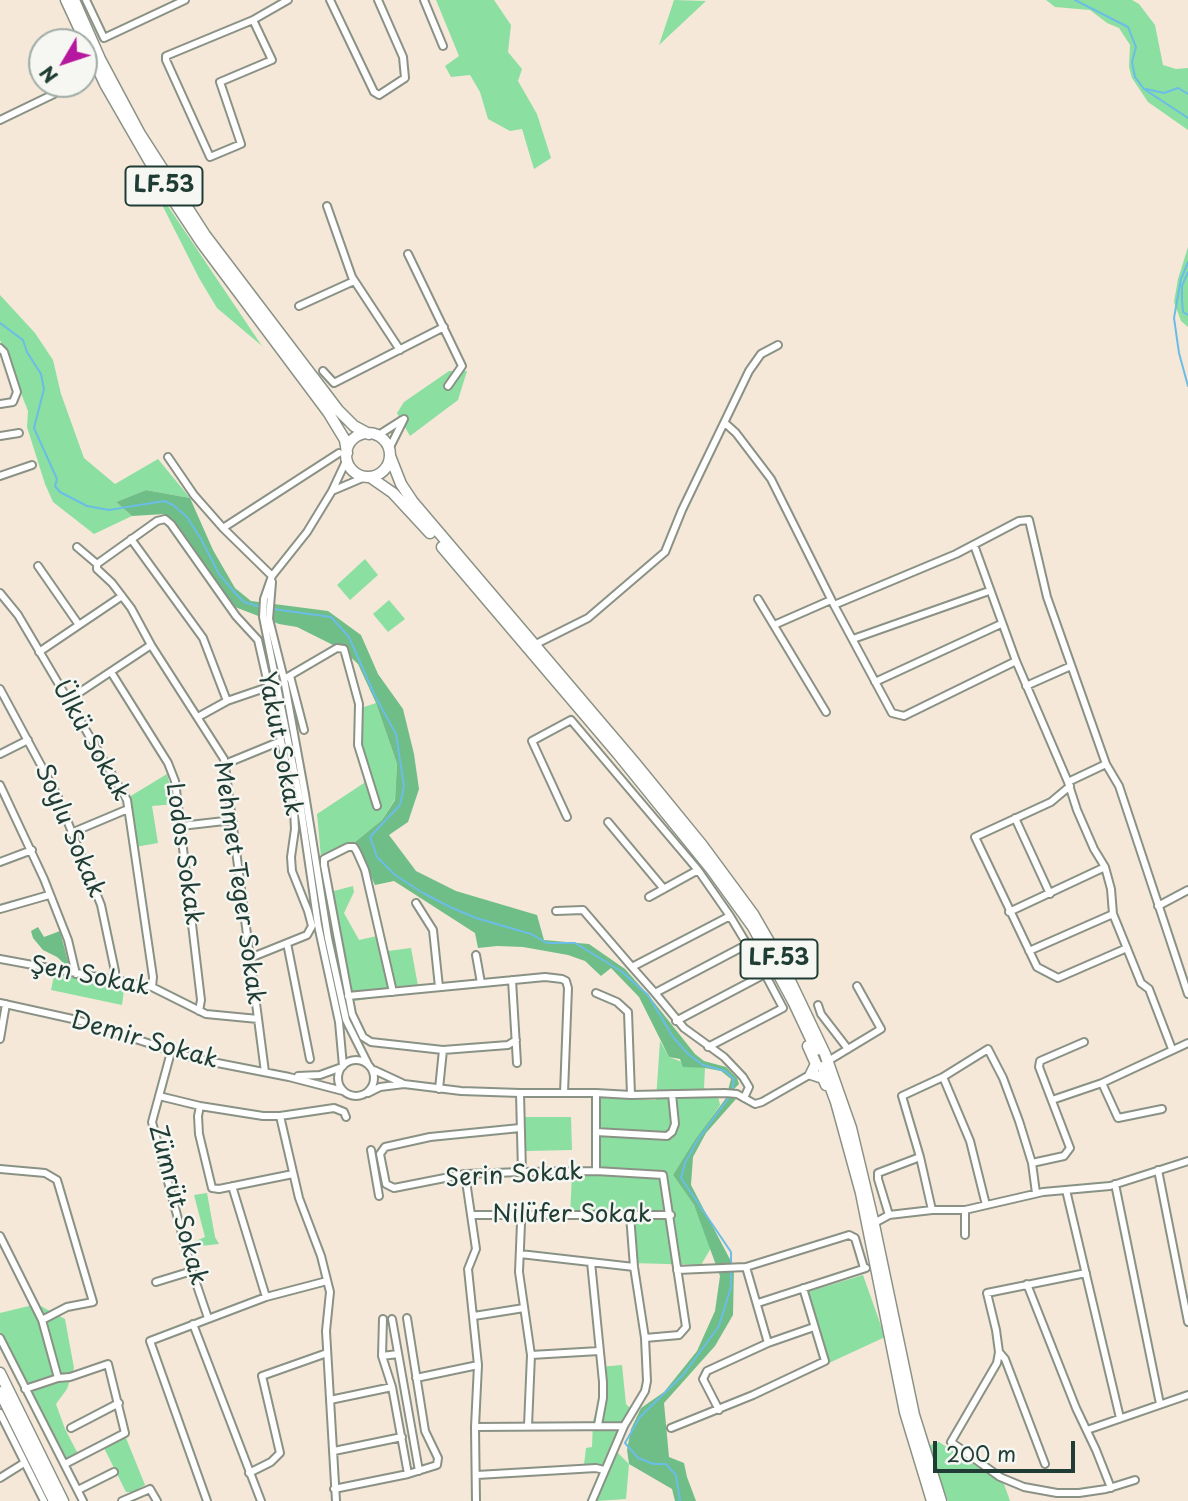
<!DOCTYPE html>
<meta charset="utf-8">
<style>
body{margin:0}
#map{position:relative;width:1188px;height:1501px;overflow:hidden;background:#f5e8d8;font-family:"Playpen Sans",sans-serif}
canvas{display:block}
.north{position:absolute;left:28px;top:28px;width:70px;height:70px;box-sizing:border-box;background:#f6f6f2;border:2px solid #a0aca6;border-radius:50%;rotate:231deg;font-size:19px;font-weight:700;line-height:28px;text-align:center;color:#1f3d34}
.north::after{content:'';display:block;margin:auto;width:24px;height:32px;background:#b5179e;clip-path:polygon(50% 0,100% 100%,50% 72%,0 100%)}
.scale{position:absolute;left:933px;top:1441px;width:142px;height:32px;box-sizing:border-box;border:4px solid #1f3d34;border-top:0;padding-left:9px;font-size:21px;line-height:24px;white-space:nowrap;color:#1f3d34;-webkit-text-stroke:5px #f6f6f2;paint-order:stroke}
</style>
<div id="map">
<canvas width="1188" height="1501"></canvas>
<div class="north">N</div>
<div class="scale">200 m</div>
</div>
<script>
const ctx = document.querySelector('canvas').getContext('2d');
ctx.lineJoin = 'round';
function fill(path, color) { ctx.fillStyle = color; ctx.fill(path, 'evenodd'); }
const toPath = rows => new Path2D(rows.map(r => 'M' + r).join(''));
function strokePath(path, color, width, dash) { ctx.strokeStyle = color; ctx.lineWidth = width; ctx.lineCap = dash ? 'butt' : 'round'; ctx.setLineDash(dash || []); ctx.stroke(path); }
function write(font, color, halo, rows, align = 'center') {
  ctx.font = font + ' "Playpen Sans",sans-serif'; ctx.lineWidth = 5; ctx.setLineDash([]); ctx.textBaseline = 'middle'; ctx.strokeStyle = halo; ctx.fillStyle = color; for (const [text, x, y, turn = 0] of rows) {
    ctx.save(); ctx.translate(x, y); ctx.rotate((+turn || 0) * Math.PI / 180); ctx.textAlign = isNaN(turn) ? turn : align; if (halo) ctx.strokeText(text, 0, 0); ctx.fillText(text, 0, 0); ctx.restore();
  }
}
fill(toPath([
 [436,0,494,0,511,25,508,52,522,69,518,81,537,114,551,158,534,169,522,129,510,131,488,119,480,92,470,75,451,77,445,66,459,56],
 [674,0,706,1,659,45],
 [1046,0,1132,0,1139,4,1155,25,1163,65,1176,69,1188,68,1188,130,1148,102,1132,78,1129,67,1130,45,1119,28,1107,23,1090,10,1055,7],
 [147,175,262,346,217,308,199,278],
 [1188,247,1188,327,1181,321,1174,302,1178,279],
 [0,295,35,333,53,360,61,394,84,458,115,484,158,459,190,498,146,490,116,502,132,516,94,534,53,502,45,484,27,427,28,411,0,340],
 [449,371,467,371,458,400,410,436,397,413,404,402],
 [365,559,378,575,350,600,337,585],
 [389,600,405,619,388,632,373,614],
 [376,703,397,764,395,799,382,820,355,842,321,857,317,814,364,783,355,710],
 [167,774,175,804,152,806,158,843,135,847,129,797],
 [353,886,354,892,344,913,359,940,377,936,380,952,411,948,419,991,355,1001,345,972,330,892],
 [55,971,125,983,122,1005,51,990],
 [660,1041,669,1057,695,1067,705,1068,704,1088,718,1096,720,1105,673,1175,694,1205,711,1248,701,1265,632,1263,627,1220,570,1219,572,1171,591,1174,593,1100,602,1098,656,1100],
 [525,1117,571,1117,572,1150,526,1151],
 [207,1193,215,1237,219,1244,191,1247,191,1243,205,1237,194,1195],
 [863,1275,885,1337,829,1363,804,1293],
 [37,1304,65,1319,74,1368,67,1389,56,1404,65,1429,78,1454,61,1463,0,1332,0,1313],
 [622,1365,626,1404,633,1411,615,1450,629,1464,626,1499,596,1501,610,1469,584,1465,586,1448,592,1447,593,1421,601,1396,599,1367],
 [124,1433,145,1485,133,1492,126,1492,102,1444],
 [939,1442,1004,1484,1010,1501,948,1501,927,1446]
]), '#8bdfa1');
fill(toPath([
 [146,490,190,498,213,550,235,588,251,601,328,611,361,635,378,674,403,709,414,754,419,789,408,822,389,835,416,871,456,891,537,915,544,940,589,944,625,969,649,996,695,1054,704,1061,726,1067,737,1078,739,1084,733,1090,732,1098,736,1099,706,1133,693,1157,691,1185,734,1267,733,1315,715,1346,664,1403,669,1457,684,1463,687,1477,696,1501,675,1501,672,1489,629,1464,627,1450,631,1429,641,1408,664,1392,697,1351,715,1311,720,1276,694,1205,673,1175,695,1140,726,1098,731,1079,721,1071,705,1068,683,1067,680,1059,669,1057,639,997,611,968,601,976,585,961,568,955,523,947,497,946,478,948,475,933,394,881,375,885,355,842,382,820,395,800,397,764,376,703,358,664,343,650,297,627,279,624,222,602,165,514,132,516,116,502],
 [38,927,44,937,60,931,70,969,57,957,43,950,33,938,31,931]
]), '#70be87');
strokePath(toPath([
 [1075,0,1128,27,1136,47,1132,62,1135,77,1144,89,1188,118],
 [1146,89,1164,93,1178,88,1188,94],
 [1188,262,1181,279,1174,318,1179,353,1188,386],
 [1188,272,1182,286,1182,300,1183,312,1188,315],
 [0,323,23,340,27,352,41,374,44,389,34,428,57,479,55,486,60,492,87,506,109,510,164,501,173,505,187,517,201,539,219,574,236,594,244,602,261,607],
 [273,609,331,617,349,637,375,696,396,734,404,786,400,805,370,837,377,857,395,875,423,893,450,907,476,918,531,934,547,943,575,943,621,971,648,995,673,1037,688,1054,703,1065,725,1071,734,1079,732,1091],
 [680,1501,676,1475,666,1464,654,1464,638,1458,625,1443,640,1417,683,1375,719,1326,731,1287,731,1252,681,1178,685,1163,697,1141,730,1096]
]), '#6bbde6', 2);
const minor = toPath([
 [86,0,104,38,185,0],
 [330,0,374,92,379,95,405,78,403,57,378,0],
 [424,0,443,46],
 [253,20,272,60,220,82,241,144,210,157,166,60,166,56,253,20,288,0],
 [0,120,54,94,66,84],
 [327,206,352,277,400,350],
 [408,254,462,366,448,386],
 [299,306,354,281],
 [0,348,4,352,17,392,13,402,0,404],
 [323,371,334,383,444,327],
 [725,423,736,433,771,479,834,605,892,713,904,716,1016,661],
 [0,436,19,433],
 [377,436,402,420],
 [389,449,404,419],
 [168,457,194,495,223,528,272,576],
 [0,476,32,465],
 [332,491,365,477],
 [223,528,339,453],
 [131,539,203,638,227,701],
 [974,545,1016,661,1068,782,1077,810,1094,849,1105,867,1111,889,1113,914,1141,983,1149,989,1172,1049],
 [77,547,97,564,97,569,112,583,131,608,151,645,224,759,265,1072],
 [97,564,157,521,165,519,171,524,236,616,258,640,284,754,294,810,295,829,291,857,292,871,308,911,312,926,307,935,250,958],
 [38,566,79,625],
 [272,582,269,619,284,679,305,794,328,938,346,1020,368,1064],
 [0,593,18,615,127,800,153,977,152,987],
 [758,599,826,712],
 [834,605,956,554,1019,521,1029,520,1047,597,1106,764,1119,786,1188,994],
 [774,625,831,600],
 [853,639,989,591],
 [534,645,588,618,665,552,682,510,749,371,761,354,778,345],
 [39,652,122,596],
 [111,672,168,763,175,781,201,1000,199,1011],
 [290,676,304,730],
 [284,679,337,648,344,649,359,704,358,745,377,806],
 [875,682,1001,624],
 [1026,686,1071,666],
 [0,689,57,795,101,905,115,971,115,981],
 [68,700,151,645],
 [198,717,227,701,268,687],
 [0,754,28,740],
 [225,764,281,741],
 [1068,782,1106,764],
 [0,785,44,879,68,940,76,974],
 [1070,786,1051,802,975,837,1037,967,1058,978,1127,948],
 [567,817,532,741,571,720,698,870,730,916],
 [1015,818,1050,894],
 [608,822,664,889],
 [181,826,233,820],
 [71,833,128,809],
 [0,862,32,850],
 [649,897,698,870],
 [416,903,433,930,439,987],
 [1158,906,1188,890],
 [0,909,49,895],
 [556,911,583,910,632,967],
 [1009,912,1105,867],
 [287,943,310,1059],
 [1029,951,1113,914],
 [476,955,481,983],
 [0,959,152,987,206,1014,258,1019],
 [512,980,517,1063],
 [393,992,365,870,357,852,354,847,348,847,324,859,324,865,352,1014,363,1037,371,1042,443,1050,508,1045,516,1040],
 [596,993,617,1002,628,1012,631,1095],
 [655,993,632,967,730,916,765,974,676,1021],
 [348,996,545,977,562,979,566,981,568,988,564,1093],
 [0,1003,77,1020,197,1059,289,1077,343,1091],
 [818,1005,821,1014,848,1049],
 [0,1039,6,1004],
 [708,1047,783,1008,765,974],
 [171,1052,152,1122,192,1271,208,1318],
 '338 1078a18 18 0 1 1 36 0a18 18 0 1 1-36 0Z',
 [828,1061,881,1029,857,986],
 [343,1066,339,1022,318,925,299,795,263,617,264,599,272,576,307,532,332,491,347,459],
 [374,1070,402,1083],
 [298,1076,320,1075,342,1067],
 [943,1077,970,1141,986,1205],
 [439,1089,443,1050],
 [368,1093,380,1087,404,1084,461,1091,520,1093,596,1093,631,1095,725,1093,737,1094,755,1104,762,1102,811,1074],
 [520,1093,522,1172],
 [159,1096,200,1106,263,1116,280,1116,334,1108,344,1112,346,1117],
 [744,1098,749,1087,743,1077,724,1057,684,1028,655,993,748,944],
 [1052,1100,1102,1083],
 [200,1106,198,1116,199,1134,212,1188,219,1189,293,1174],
 [1162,1109,1118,1118,1102,1083,1188,1043],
 [280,1116,299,1198,321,1256,330,1292,326,1331,336,1501],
 [520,1128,430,1137,385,1147,380,1154,386,1184,394,1188,465,1174,522,1172,596,1171,663,1175,686,1327,679,1335,645,1338],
 [596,1132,667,1136,672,1132,675,1124,672,1094],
 [371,1150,379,1196],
 [1032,1163,1064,1156,1070,1148,1039,1067,1040,1061,1084,1042],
 [0,1169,45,1173,57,1180,93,1302,67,1307,42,1320],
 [1158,1170,1188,1322],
 [596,1171,596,1093],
 [465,1174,476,1249,468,1269,478,1365,475,1427,476,1501],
 [1115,1184,1160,1404],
 [232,1186,266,1297],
 [1066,1190,1120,1418],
 [932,1210,920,1157,902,1096,943,1077,988,1049,1003,1078,1019,1121,1032,1163,1036,1193],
 [965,1210,965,1235],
 [473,1215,671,1215],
 [518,1215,521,1223,519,1272,531,1355,528,1426],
 [889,1215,878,1179,878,1173,920,1157],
 [873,1220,878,1221,889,1215,932,1210,965,1210,1043,1192,1110,1186,1188,1161],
 [0,1236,42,1320,58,1378],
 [520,1254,634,1267],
 [591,1262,603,1382,603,1398,598,1425],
 [746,1267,768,1343],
 [677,1270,746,1267,849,1235,855,1238,864,1268],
 [1086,1273,987,1293,996,1330,999,1352,997,1363,951,1442,1000,1477,1024,1487,1057,1493,1079,1493,1106,1489,1135,1480],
 [156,1282,192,1271],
 [1027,1284,1076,1408,1096,1450,1111,1488],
 [758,1303,866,1268],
 [474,1316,524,1308],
 [392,1319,419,1471],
 [193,1324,261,1501],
 [0,1338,83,1501],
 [999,1352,1005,1359,1045,1464],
 [398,1354,382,1356,392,1387,408,1474],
 [531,1355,599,1351],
 [382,1356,383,1319],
 [416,1378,478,1365],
 [25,1389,58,1378,70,1377,108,1364,125,1433,65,1464],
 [330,1400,392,1387],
 [719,1410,703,1379,707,1371,768,1343,814,1327],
 [0,1413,44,1501],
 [475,1427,624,1426],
 [71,1428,119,1403],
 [671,1428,753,1395,825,1361,803,1288],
 [1087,1430,1188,1395],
 [334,1451,402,1437],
 [249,1473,271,1462,280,1453,262,1376,327,1353],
 [477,1475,596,1468,604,1470],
 [0,1478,24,1463],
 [334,1489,408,1474,437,1465,438,1458,425,1431,407,1318],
 [78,1490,114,1472],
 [122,1501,150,1489,157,1501],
 [207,1501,150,1341,266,1297,327,1281],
 [592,1501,624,1426,645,1391,647,1381,645,1338,634,1267,630,1215]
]);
const highway = toPath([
 [66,0,105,84,162,183,201,242,328,412,345,440,347,453],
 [74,0,100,59,140,134,205,235,338,410,354,426,369,434],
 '346 455a22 22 0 1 1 44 0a22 22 0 1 1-44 0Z',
 [390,456,401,484,413,502,635,763,702,845,753,914,783,966,825,1054,851,1128,873,1220,914,1415,941,1501],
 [370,477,393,493,430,533],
 [442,547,618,754,711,869,753,927,793,1001,816,1050],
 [808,1046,816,1064,811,1074,823,1078,826,1085],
 [823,1067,836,1102,861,1193,905,1412,932,1501],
 [0,1373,63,1501],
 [0,1392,54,1501]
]);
strokePath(minor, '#8a9286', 10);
strokePath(highway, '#8a9286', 13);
strokePath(minor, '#fff', 6);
strokePath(highway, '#fff', 10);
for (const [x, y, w] of [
 [164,186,77],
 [779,959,77]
]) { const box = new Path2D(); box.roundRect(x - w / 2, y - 19.5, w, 39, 5); ctx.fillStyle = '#f6f6f2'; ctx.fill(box); strokePath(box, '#1f3d34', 2); }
write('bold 23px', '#1f3d34', null, [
 ["LF.53",164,186],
 ["LF.53",779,959]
]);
write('24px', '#1f3d34', '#f6f6f2', [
 ["Ülkü Sokak",90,741,61],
 ["Yakut Sokak",279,744,79],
 ["Soylu Sokak",69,831,67],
 ["Lodos Sokak",183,854,82],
 ["Mehmet Teger Sokak",238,883,82],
 ["Şen Sokak",90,977,11],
 ["Demir Sokak",144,1041,16],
 ["Serin Sokak",514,1176,-3],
 ["Zümrüt Sokak",177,1205,75],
 ["Nilüfer Sokak",572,1215]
]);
</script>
